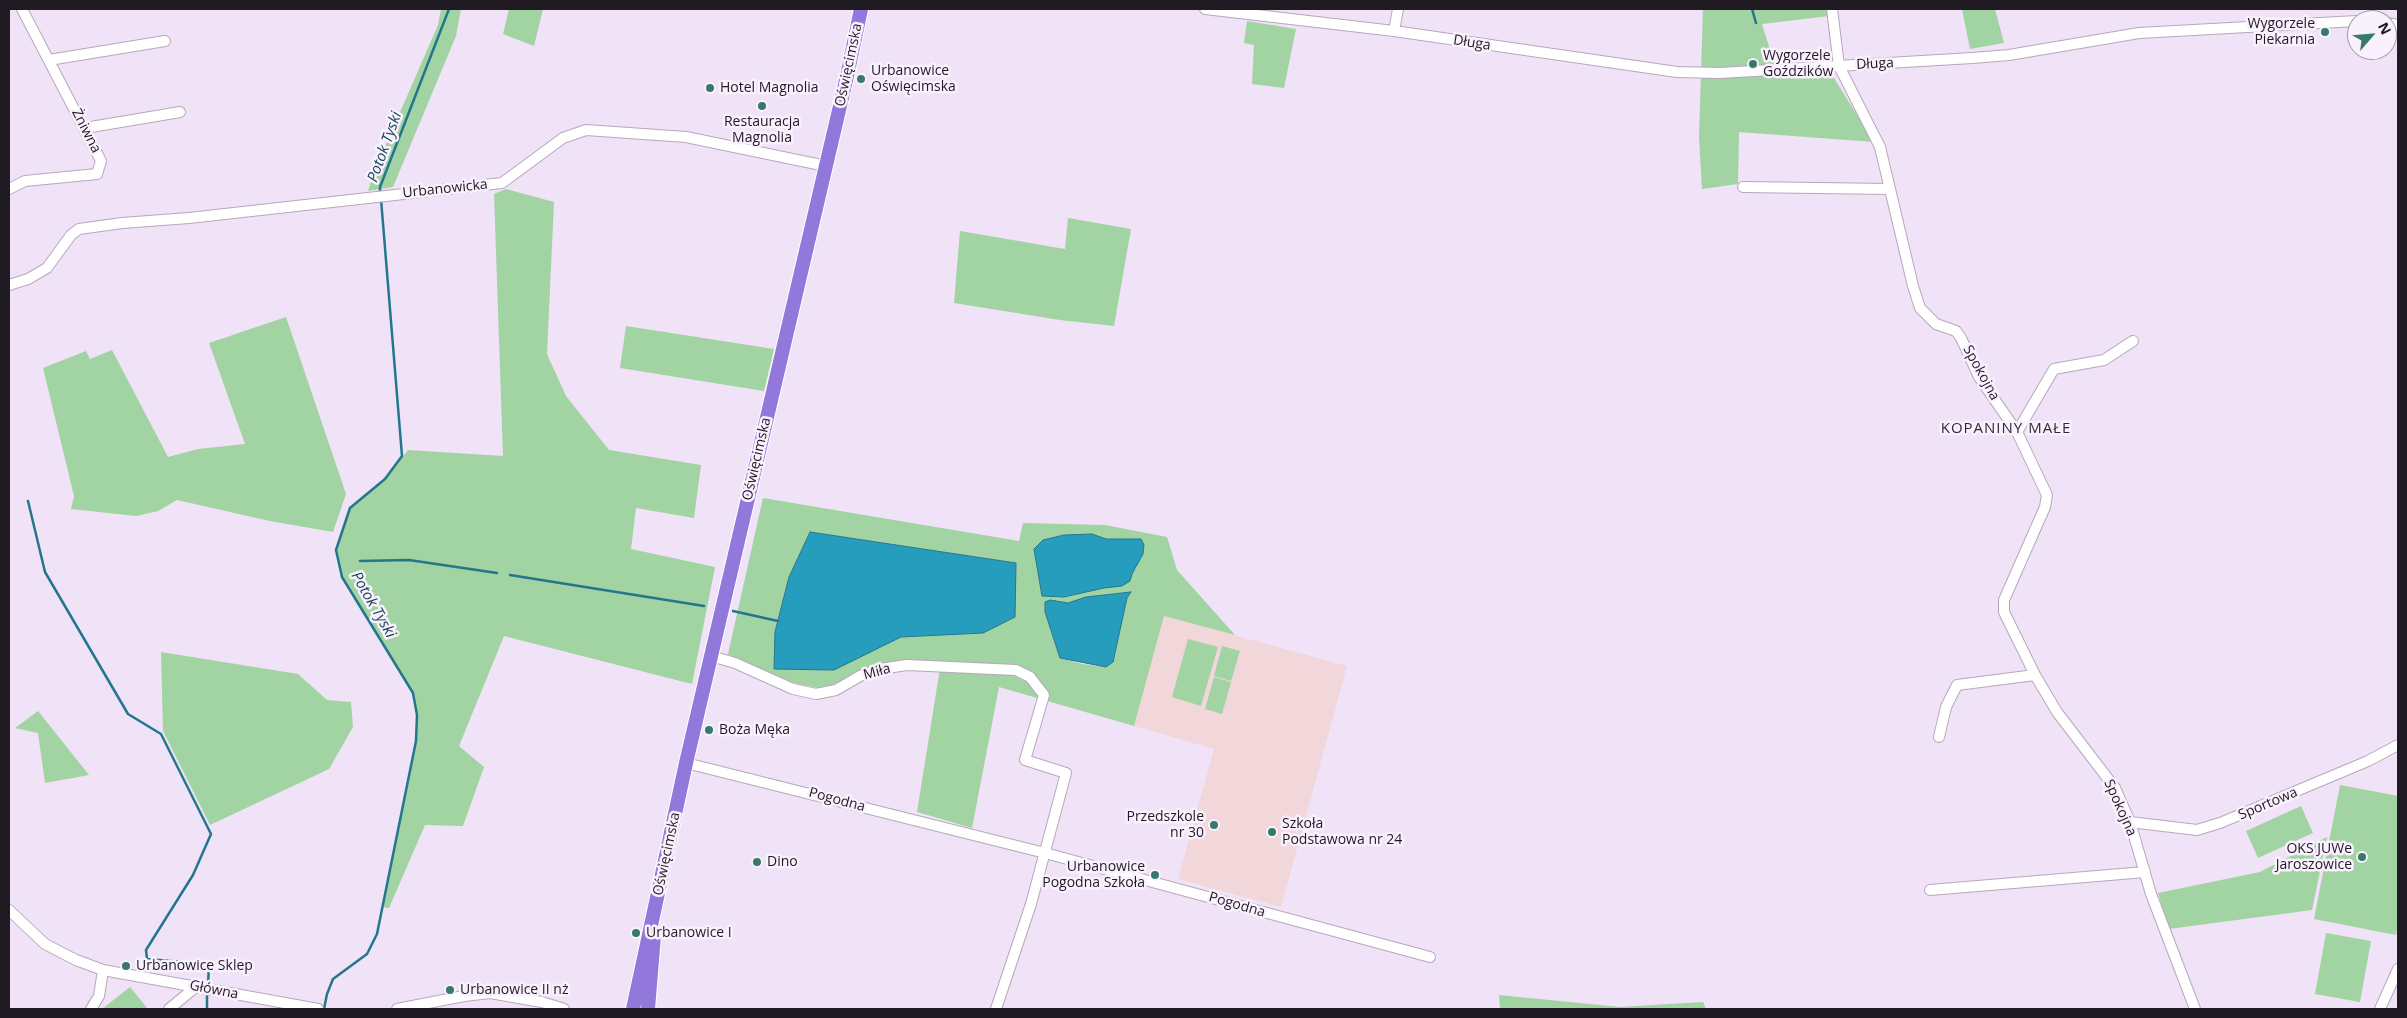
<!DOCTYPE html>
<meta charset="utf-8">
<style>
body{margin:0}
#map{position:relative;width:2407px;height:1018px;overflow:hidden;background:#f0e2f7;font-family:"Open Sans",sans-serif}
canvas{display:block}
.frame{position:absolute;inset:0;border:10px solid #201a22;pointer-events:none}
.north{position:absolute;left:2347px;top:10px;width:50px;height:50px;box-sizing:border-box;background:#faf1fe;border:1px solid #a39ba6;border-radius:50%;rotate:63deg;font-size:14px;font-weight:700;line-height:20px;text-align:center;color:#201a22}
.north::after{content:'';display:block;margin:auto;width:18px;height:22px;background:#377a6b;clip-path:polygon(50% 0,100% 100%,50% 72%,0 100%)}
</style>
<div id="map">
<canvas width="2407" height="1018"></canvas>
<div class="frame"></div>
<div class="north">N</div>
</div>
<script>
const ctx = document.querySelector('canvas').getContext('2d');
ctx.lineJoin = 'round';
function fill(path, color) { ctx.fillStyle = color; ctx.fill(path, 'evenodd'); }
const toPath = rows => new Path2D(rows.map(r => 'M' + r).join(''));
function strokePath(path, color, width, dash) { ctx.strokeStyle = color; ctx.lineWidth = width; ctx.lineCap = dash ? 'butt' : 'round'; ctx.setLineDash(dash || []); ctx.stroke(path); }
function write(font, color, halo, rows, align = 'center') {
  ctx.font = font + ' "Open Sans",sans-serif'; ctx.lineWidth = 5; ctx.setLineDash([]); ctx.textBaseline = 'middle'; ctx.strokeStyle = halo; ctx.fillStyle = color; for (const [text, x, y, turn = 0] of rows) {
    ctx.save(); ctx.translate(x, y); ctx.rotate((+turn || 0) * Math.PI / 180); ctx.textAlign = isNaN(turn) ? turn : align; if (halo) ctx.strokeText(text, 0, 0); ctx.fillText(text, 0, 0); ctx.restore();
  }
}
fill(toPath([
 [1164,616,1347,666,1281,907,1178,879,1214,749,1134,726]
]), '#f1d6da');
fill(toPath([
 [441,9,461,9,456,36,393,187,368,191,374,172,438,25],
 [509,9,543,9,534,46,503,34],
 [1703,9,1828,9,1829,16,1762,24,1773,60,1815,76,1832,75,1874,142,1739,132,1738,184,1702,189,1699,137],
 [1962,9,1995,9,2004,43,1970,49],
 [1247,21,1296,29,1284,88,1252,84,1254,45,1244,43],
 [506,189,554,202,547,354,566,396,609,450,701,465,694,518,636,508,631,549,715,567,692,684,504,636,459,746,484,767,463,826,425,825,389,908,383,907,416,741,417,715,413,693,342,577,336,550,350,508,385,479,408,450,503,456,494,194],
 [1068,218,1131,229,1114,326,1060,320,954,303,960,231,1065,249],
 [286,317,346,494,333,532,270,521,177,500,158,511,136,516,71,509,74,496,43,368,86,351,90,359,112,350,168,457,198,449,245,444,209,343],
 [626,326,774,349,764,391,620,368],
 [763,498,1019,541,1023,523,1105,525,1167,537,1177,570,1235,635,1164,616,1134,726,999,687,972,828,917,812,941,662,872,666,823,689,798,684,767,673,728,654],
 [810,532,871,541,1016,563,983,633,901,637,775,632,789,577],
 [1092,534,1105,539,1137,567,1122,586,1104,588,1064,597,1042,596,1034,549,1043,540,1064,535],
 [1131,592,1127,598,1113,662,1106,667,1082,664,1060,658,1045,612,1045,602,1068,603,1086,597],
 [1188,639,1218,647,1201,706,1172,697],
 [1222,646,1240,651,1231,681,1214,676],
 [161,652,298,674,327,700,351,702,353,727,329,769,210,825,163,731],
 [1214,677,1231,682,1222,714,1205,709],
 [38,711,89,775,45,783,38,733,15,728],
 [2340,785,2398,796,2398,923,2396,935,2314,919],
 [2301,806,2313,833,2258,858,2246,831],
 [2327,837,2312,910,2169,929,2158,893,2260,872],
 [2326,933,2371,941,2360,1002,2315,994],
 [130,987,148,1009,102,1009],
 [1499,995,1620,1007,1703,1002,1706,1009,1500,1009]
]), '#a2d3a2');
const water = toPath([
 [810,532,1016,563,1015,617,983,633,901,637,834,670,774,669,775,632,789,577,810,532],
 [1092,534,1106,539,1141,539,1144,545,1143,554,1132,574,1130,581,1122,586,1104,588,1064,597,1042,596,1034,549,1043,540,1064,535,1092,534],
 [1131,592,1127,598,1113,662,1106,667,1060,658,1045,612,1045,602,1050,600,1068,603,1086,597,1131,592]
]);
fill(water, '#269dbc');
strokePath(water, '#24768e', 1);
strokePath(toPath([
 [1752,9,1756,23],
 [380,194,380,187,449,9],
 [28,501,45,572,128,714,161,734,211,834,193,875,146,950,147,959,209,964,208,986],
 [360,561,409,560,497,573],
 [510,575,704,606],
 [733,611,778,621],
 [207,1009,207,994],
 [324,1009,327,994,333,979,367,954,377,934,416,741,417,715,413,693,342,577,336,550,350,508,385,479,402,456,381,199]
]), '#24768e', 2.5);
const minor = toPath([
 [1205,9,1394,31,1677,72,1720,73,1972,58,2009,55,2139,33,2357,21],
 [1832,9,1839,66,1880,147,1913,286,1920,308,1936,324,1956,331,1961,338,1979,377,2017,432,2047,495,2045,507,2004,600,2004,612,2035,675,2057,712,2115,788,2130,822,2151,894,2195,1009],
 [2387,23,2398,25],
 [1394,31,1398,9],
 [49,60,165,41],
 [85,128,180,112],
 [1743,187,1890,189],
 [9,189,25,181,97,174,101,161,22,9],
 [9,285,28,279,47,268,71,235,79,229,122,223,189,218,502,183,563,138,586,130,686,137,826,166],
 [2017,432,2054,369,2104,360,2133,341],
 [711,656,735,663,793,689,816,694,836,690,860,676,880,669,907,665,1016,670,1030,677,1044,695,1025,760,1066,773,1031,904,996,1009],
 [1939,737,1946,707,1957,685,2035,675],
 [686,763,1045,853,1430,957],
 [2130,822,2197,830,2220,823,2368,761,2398,745],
 [1930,890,2145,872],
 [9,910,45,944,76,960,103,970,318,1009],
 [91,1009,99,996,103,970],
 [169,1009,197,986],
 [397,1009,464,996,490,993,542,1002,564,1009],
 [2380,1009,2398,969]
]);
const highway = toPath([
 [633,1009,686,763,847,76,861,9],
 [648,1009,654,936]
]);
strokePath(minor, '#b6a8bc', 12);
strokePath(highway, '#fff', 16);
strokePath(minor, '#fff', 10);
strokePath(highway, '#9378dc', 14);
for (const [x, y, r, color] of [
 [2325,32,5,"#377a6b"],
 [1753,64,5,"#377a6b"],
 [861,79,5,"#377a6b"],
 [710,88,5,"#377a6b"],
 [762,106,5,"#377a6b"],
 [709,730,5,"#377a6b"],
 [1214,825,5,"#377a6b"],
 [1272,832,5,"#377a6b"],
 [2362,857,5,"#377a6b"],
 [757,862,5,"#377a6b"],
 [1155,875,5,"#377a6b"],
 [636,933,5,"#377a6b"],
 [126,966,5,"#377a6b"],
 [450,990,5,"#377a6b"]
]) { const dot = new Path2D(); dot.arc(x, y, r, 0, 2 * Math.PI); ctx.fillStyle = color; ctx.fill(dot); strokePath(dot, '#faf1fe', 2); }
write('14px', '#201a22', '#faf1fe', [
 ["Wygorzele",2315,24,"right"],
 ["Piekarnia",2315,40,"right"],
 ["Wygorzele",1763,56],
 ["Goździków",1763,72],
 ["Urbanowice",871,71],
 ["Oświęcimska",871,87],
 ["Hotel Magnolia",720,88],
 ["Restauracja",762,122,"center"],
 ["Magnolia",762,138,"center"],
 ["Boża Męka",719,730],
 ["Przedszkole",1204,817,"right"],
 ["nr 30",1204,833,"right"],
 ["Szkoła",1282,824],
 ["Podstawowa nr 24",1282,840],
 ["OKS JUWe",2352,849,"right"],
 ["Jaroszowice",2352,865,"right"],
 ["Dino",767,862],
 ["Urbanowice",1145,867,"right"],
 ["Pogodna Szkoła",1145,883,"right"],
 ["Urbanowice I",646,933],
 ["Urbanowice Sklep",136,966],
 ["Urbanowice II nż",460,990]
], 'left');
write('14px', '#201a22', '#faf1fe', [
 ["Długa",1472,43,9],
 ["Długa",1875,64,-3],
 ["Oświęcimska",849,65,-78],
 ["Żniwna",86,131,63],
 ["Urbanowicka",445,189,-6],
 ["Spokojna",1981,373,61],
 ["Oświęcimska",757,459,-77],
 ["Miła",877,672,-15],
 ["Pogodna",837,800,15],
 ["Sportowa",2268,804,-23],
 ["Spokojna",2120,808,66],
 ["Oświęcimska",667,854,-78],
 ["Pogodna",1237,905,16],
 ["Główna",214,990,11]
]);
write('italic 15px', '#154552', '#faf1fe', [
 ["Potok Tyski",385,147,-70],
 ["Potok Tyski",373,605,60]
]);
ctx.letterSpacing = '1px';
write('15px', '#332837', '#faf1fe', [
 ["KOPANINY MAŁE",2006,429]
]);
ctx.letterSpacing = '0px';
</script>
